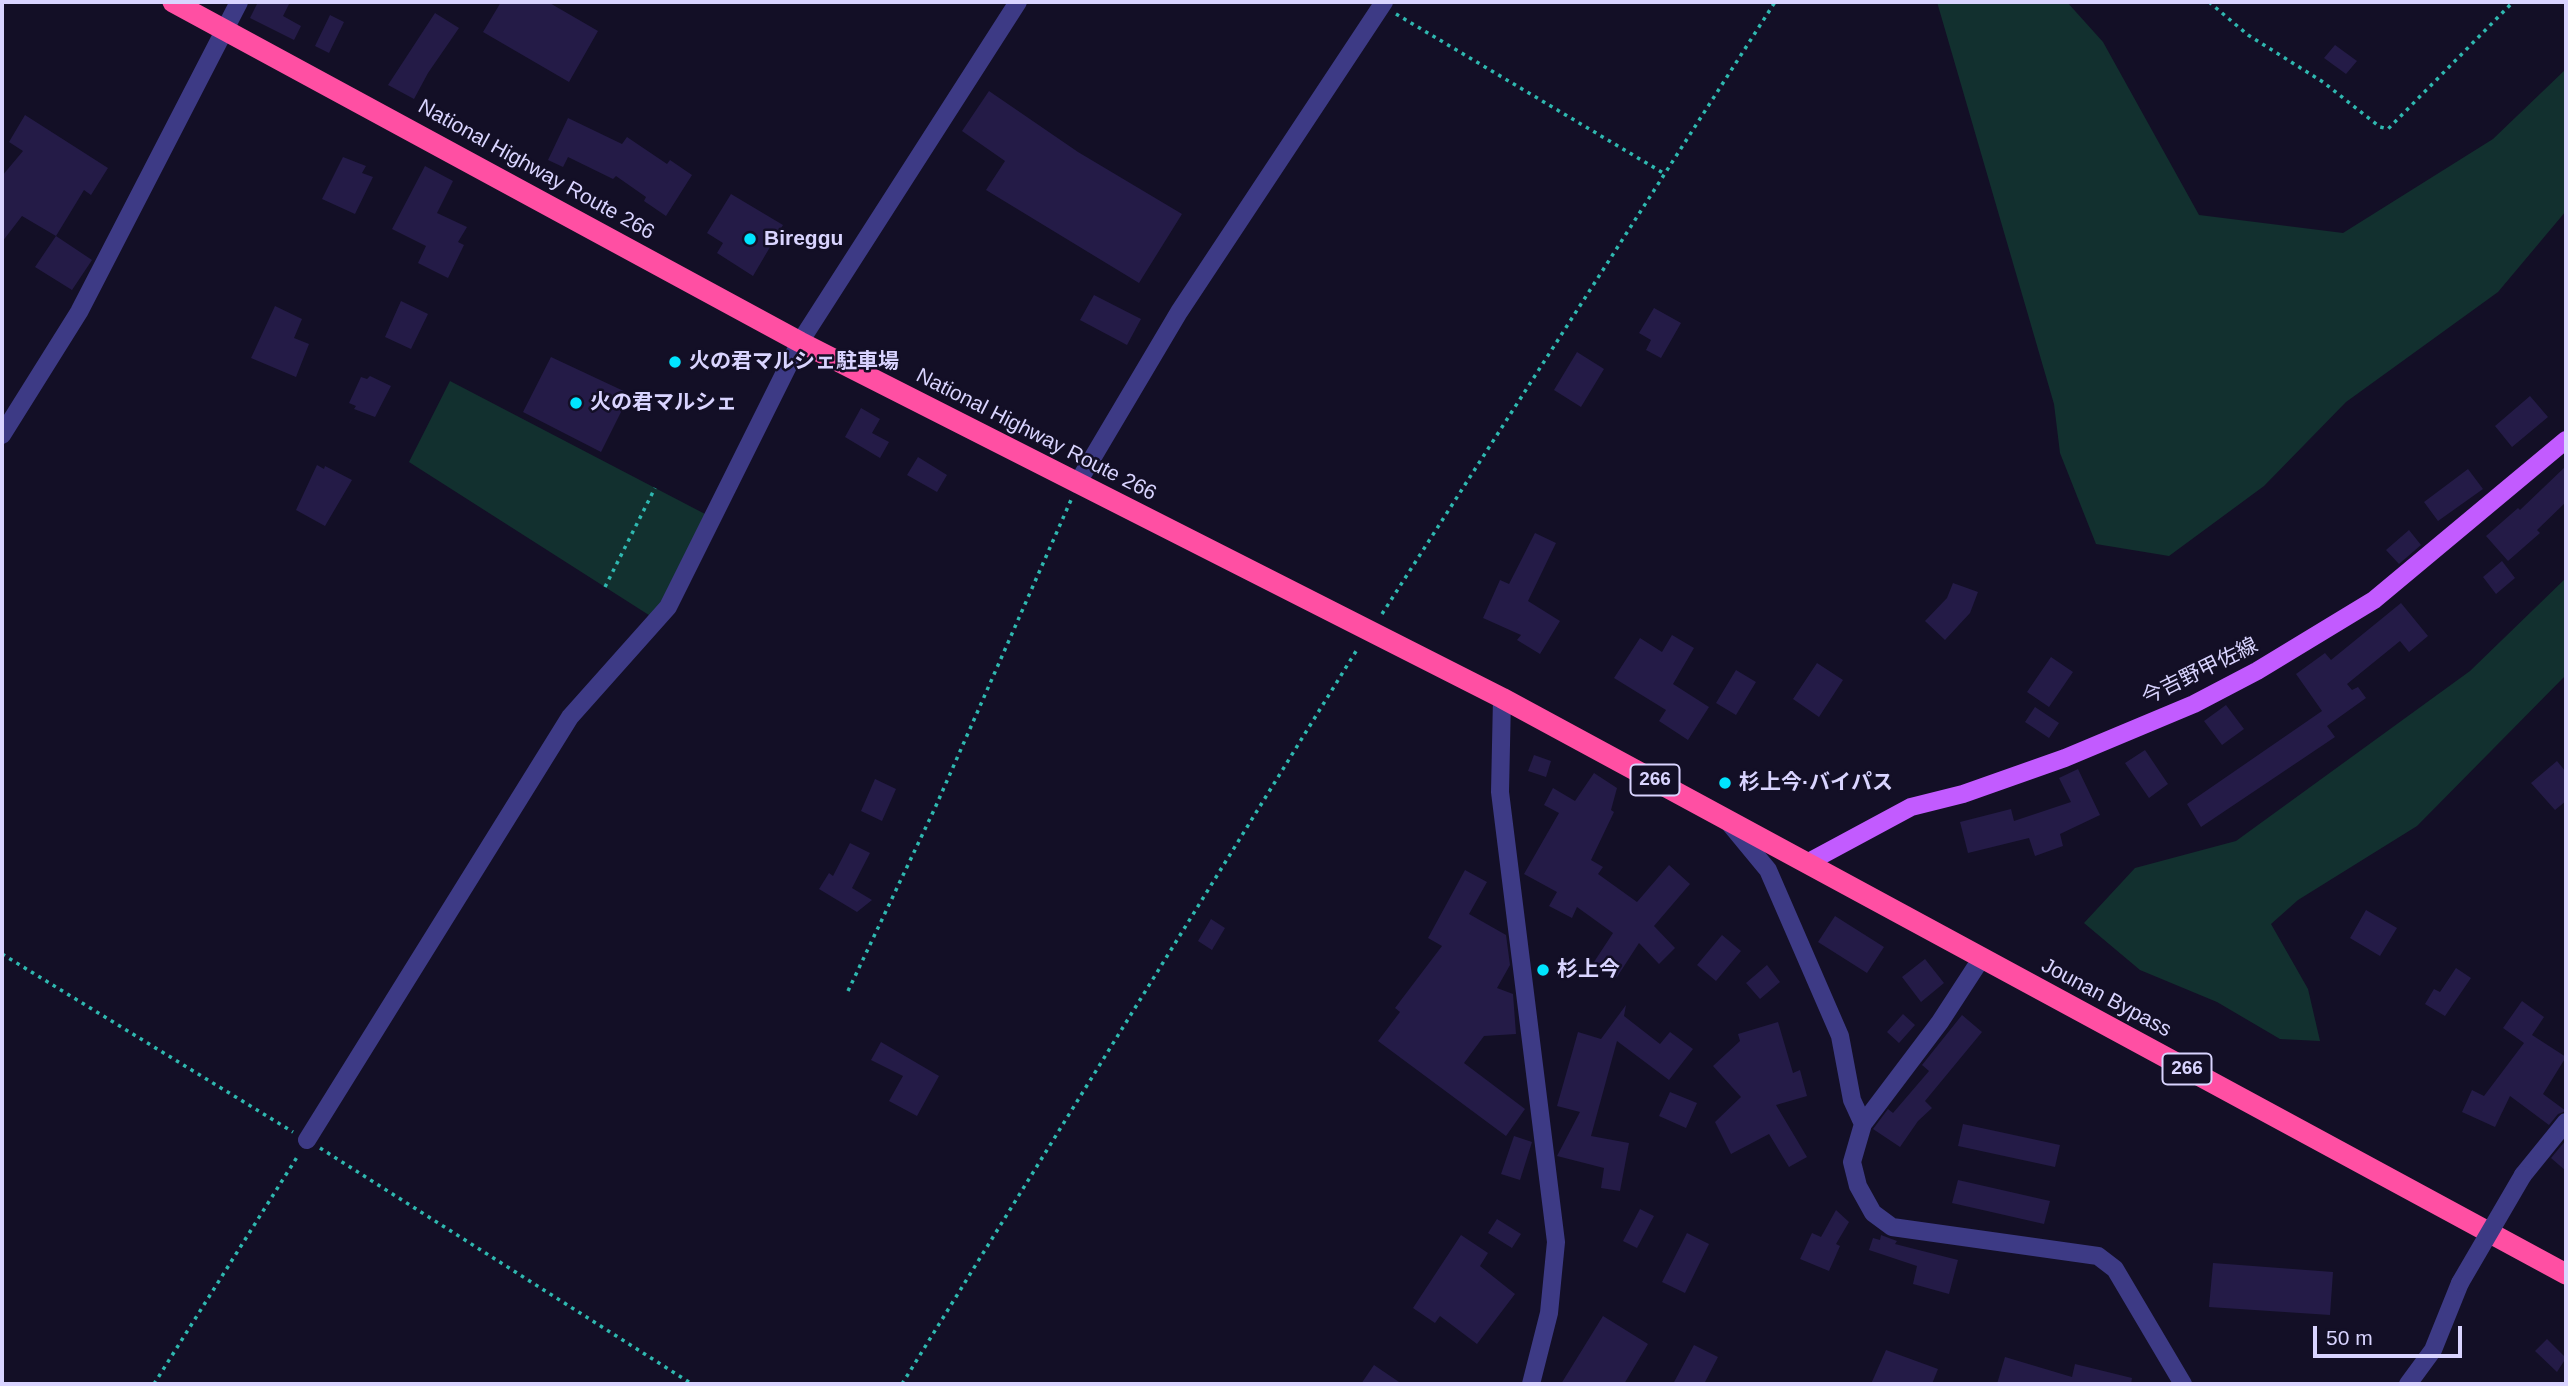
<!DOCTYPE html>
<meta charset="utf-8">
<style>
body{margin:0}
#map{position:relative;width:2568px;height:1386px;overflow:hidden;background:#130f26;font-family:Helvetica,sans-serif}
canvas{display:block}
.frame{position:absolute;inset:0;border:4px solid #d9d4ff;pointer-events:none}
.scale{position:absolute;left:2313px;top:1326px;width:149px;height:32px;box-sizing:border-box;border:4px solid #d9d4ff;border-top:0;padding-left:9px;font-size:21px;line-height:24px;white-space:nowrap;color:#d9d4ff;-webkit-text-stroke:5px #130f26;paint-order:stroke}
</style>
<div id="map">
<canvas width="2568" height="1386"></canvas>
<div class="frame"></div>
<div class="scale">50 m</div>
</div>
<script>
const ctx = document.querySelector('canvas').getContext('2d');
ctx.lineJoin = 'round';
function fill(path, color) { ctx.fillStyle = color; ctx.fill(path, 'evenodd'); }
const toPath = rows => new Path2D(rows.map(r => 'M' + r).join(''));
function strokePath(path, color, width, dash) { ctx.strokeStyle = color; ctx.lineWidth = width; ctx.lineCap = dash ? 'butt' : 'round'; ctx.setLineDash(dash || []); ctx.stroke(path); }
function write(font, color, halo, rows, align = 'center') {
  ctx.font = font + ' Helvetica,"Noto Sans JP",sans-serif'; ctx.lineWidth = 5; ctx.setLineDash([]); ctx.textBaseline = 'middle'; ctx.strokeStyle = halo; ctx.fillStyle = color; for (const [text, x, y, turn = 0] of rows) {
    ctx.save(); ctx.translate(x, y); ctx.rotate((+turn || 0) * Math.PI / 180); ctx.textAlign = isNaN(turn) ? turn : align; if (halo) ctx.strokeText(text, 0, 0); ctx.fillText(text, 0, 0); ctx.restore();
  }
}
fill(toPath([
 [1937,2,2067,2,2103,42,2199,215,2343,233,2493,139,2566,69,2566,211,2498,292,2346,402,2264,486,2169,556,2096,544,2060,453,2054,404],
 [450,381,705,514,668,593,652,617,409,462],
 [2566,578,2566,675,2417,826,2298,900,2271,924,2308,989,2320,1041,2280,1039,2217,1002,2140,970,2084,923,2135,868,2236,841,2470,671]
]), '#12302f');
fill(toPath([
 [258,2,290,2,283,16,301,26,294,40,250,18],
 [501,2,548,2,598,31,569,82,483,32],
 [435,13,459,28,428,73,414,99,388,85],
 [330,15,344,22,329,53,315,46],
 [2335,45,2357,61,2346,74,2324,58],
 [989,91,1078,152,1182,214,1139,283,986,190,1005,161,962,131],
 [25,115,108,168,91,195,84,190,56,236,22,216,2,242,2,176,23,151,9,142],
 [568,118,622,144,627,137,667,164,670,160,692,175,666,216,644,201,646,197,616,176,613,179,568,157,563,167,548,160],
 [343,157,366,166,362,173,373,177,355,214,322,199],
 [425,166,453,181,437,213,467,227,458,242,464,245,448,278,418,263,426,246,392,229],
 [731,194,783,225,753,276,717,253,723,243,707,233],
 [56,236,92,260,72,290,35,267],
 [1094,295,1141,319,1127,345,1080,320],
 [401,301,428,314,411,349,385,337],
 [275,306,302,319,294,338,309,344,296,377,251,358],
 [1654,308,1681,323,1661,358,1646,350,1651,340,1639,333],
 [1577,352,1604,369,1581,407,1554,390],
 [551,357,630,394,601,452,523,412],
 [370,376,391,386,375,417,354,409,356,406,349,403,361,377,367,379],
 [2530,396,2548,417,2512,447,2495,426],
 [861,408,880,419,872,433,889,442,880,458,845,437],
 [918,457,947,475,937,492,907,475],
 [317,465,324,469,325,466,352,480,325,526,296,510],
 [2566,466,2566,502,2537,530,2540,533,2508,561,2486,536,2518,508,2520,510],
 [2468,469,2483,489,2438,521,2424,502],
 [2409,530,2421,545,2399,564,2386,550],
 [1535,533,1556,543,1528,601,1560,621,1540,654,1517,640,1521,635,1483,618,1500,580,1509,584],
 [2502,561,2515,578,2496,594,2483,577],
 [1953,583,1978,592,1970,613,1945,640,1925,621,1947,598],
 [2401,603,2428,636,2409,652,2400,641,2347,684,2352,690,2358,687,2366,698,2327,726,2335,737,2201,827,2187,804,2322,711,2296,674,2325,653,2331,660],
 [1672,635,1694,648,1673,684,1709,707,1688,740,1659,721,1666,710,1614,678,1640,638,1662,652],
 [2051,657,2073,672,2049,707,2027,692],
 [1817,663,1843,680,1819,717,1793,699],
 [1736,670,1756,682,1736,715,1716,703],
 [2226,705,2244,729,2222,745,2204,721],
 [2035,707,2059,723,2049,738,2025,722],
 [2145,750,2168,784,2149,798,2125,763],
 [1534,755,1551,761,1546,777,1528,771],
 [2557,761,2566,772,2566,801,2555,810,2531,783],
 [2078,769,2100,815,2060,834,2063,846,2035,856,2029,838,1968,853,1960,822,2011,809,2014,821,2071,802,2059,778],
 [1594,773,1617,788,1611,810,1614,812,1591,860,1603,867,1598,874,1637,902,1669,865,1690,884,1654,926,1675,948,1659,964,1639,943,1617,977,1594,962,1613,933,1577,907,1572,918,1549,906,1557,892,1524,874,1559,813,1544,805,1553,788,1575,801],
 [875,779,896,789,882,821,861,811],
 [850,843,870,853,852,888,872,900,857,912,819,889,829,873,833,876],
 [1465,870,1487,882,1469,914,1506,935,1510,965,1497,988,1513,994,1516,1034,1484,1036,1464,1063,1525,1109,1506,1136,1378,1041,1400,1012,1395,1008,1442,946,1428,938],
 [2366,910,2397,928,2380,956,2350,938],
 [1835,916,1884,947,1867,973,1818,942],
 [1211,919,1225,928,1212,950,1198,941],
 [1722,935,1741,951,1716,981,1697,965],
 [1925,959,1944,983,1921,1002,1902,977],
 [1767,965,1780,982,1760,999,1746,983],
 [2456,968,2471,978,2445,1016,2425,1004,2434,989,2440,992],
 [2522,1001,2544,1017,2532,1035,2566,1057,2543,1094,2566,1111,2558,1114,2549,1125,2510,1096,2495,1127,2462,1112,2472,1090,2484,1096,2524,1043,2503,1028],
 [1626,1005,1624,1016,1660,1044,1670,1032,1693,1049,1669,1080,1617,1041,1591,1136,1629,1143,1620,1191,1601,1188,1604,1168,1557,1156,1580,1112,1557,1106,1578,1032,1601,1039],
 [1903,1014,1915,1025,1899,1043,1887,1032],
 [1962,1015,1982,1032,1925,1101,1932,1108,1918,1121,1900,1147,1873,1129,1888,1109,1893,1113,1929,1071,1922,1065],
 [1778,1022,1793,1073,1800,1070,1807,1096,1776,1105,1807,1157,1789,1167,1769,1134,1731,1154,1715,1122,1741,1097,1713,1066,1740,1041,1738,1034],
 [881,1042,939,1076,917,1116,889,1101,903,1076,871,1060],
 [1670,1092,1697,1103,1686,1128,1659,1116],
 [1963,1124,2060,1145,2055,1167,1958,1146],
 [1514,1136,1532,1142,1520,1180,1501,1174],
 [2566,1140,2566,1171,2551,1158],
 [1958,1180,2050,1201,2044,1224,1952,1203],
 [1640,1209,1654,1216,1637,1248,1623,1241],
 [1836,1210,1849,1222,1836,1244,1840,1246,1829,1271,1800,1259,1812,1233,1821,1237],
 [1497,1219,1521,1234,1512,1248,1488,1233],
 [1687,1233,1709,1244,1685,1293,1662,1282],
 [1461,1235,1488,1253,1480,1266,1515,1294,1477,1344,1440,1316,1435,1323,1413,1308],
 [1881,1235,1897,1241,1895,1244,1958,1260,1949,1294,1913,1284,1917,1266,1869,1250,1873,1238,1880,1240],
 [2213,1263,2333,1272,2330,1315,2209,1307],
 [1603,1316,1648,1344,1624,1384,1561,1384],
 [2547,1339,2566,1358,2557,1372,2535,1351],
 [1694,1345,1718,1357,1704,1384,1673,1384],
 [1886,1350,1938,1369,1932,1384,1871,1384],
 [2005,1357,2072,1377,2075,1364,2132,1378,2131,1384,1997,1384],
 [1374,1365,1402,1384,1361,1384]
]), '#241b47');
strokePath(toPath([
 [2209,2,2248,35,2323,82,2380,127,2388,129,2513,2],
 [1396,14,1665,174],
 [605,587,655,488],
 [1382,614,1775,2],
 [2,954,293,1132],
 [848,991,935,808,1071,500],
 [320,1148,692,1384],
 [154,1384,299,1154],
 [902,1384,1358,648]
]), '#2fb8b0', 3.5, [3.5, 5]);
strokePath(toPath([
 [2,435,79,312,239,2],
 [1077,484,1179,312,1384,2],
 [1502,698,1500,792,1556,1242,1549,1313,1531,1384],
 [1730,824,1768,870,1840,1036,1852,1100,1863,1124],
 [1981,959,1940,1022,1863,1124,1852,1162,1858,1186,1873,1213,1892,1227,2098,1256,2115,1269,2183,1384],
 [307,1140,570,717,668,607,800,342,1018,2],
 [2523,1175,2566,1122],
 [2408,1384,2433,1350,2460,1283]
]), '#3d3a85', 18);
strokePath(toPath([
 [1807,863,1911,807,1963,794,2065,758,2194,704,2257,671,2374,600,2566,440]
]), '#c25bff', 18);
strokePath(toPath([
 [173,2,800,342,1502,698,2566,1274]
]), '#ff4fa3', 21);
strokePath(toPath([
 [2460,1283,2523,1175]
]), '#3d3a85', 18);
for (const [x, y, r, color] of [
 [750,239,7,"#00e5ff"],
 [675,362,7,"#00e5ff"],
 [576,403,7,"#00e5ff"],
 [1725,783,7,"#00e5ff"],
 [1543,970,7,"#00e5ff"]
]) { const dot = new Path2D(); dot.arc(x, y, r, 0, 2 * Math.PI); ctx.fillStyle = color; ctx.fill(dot); strokePath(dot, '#130f26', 2.5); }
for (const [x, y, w] of [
 [1655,780,49],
 [2187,1069,49]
]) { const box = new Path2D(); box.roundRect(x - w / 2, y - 15.5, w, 31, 5); ctx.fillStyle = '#130f26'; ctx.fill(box); strokePath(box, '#d9d4ff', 2); }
write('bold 19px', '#d9d4ff', null, [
 ["266",1655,780],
 ["266",2187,1069]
]);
write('21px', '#d9d4ff', '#130f26', [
 ["National Highway Route 266",536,170,29],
 ["National Highway Route 266",1036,435,27],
 ["今吉野甲佐線",2200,672,-26],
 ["Jounan Bypass",2106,998,28]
]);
write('bold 21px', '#d9d4ff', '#130f26', [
 ["Bireggu",764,239],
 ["火の君マルシェ駐車場",689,362],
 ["火の君マルシェ",590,403],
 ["杉上今·バイパス",1739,783],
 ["杉上今",1557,970]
], 'left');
</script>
